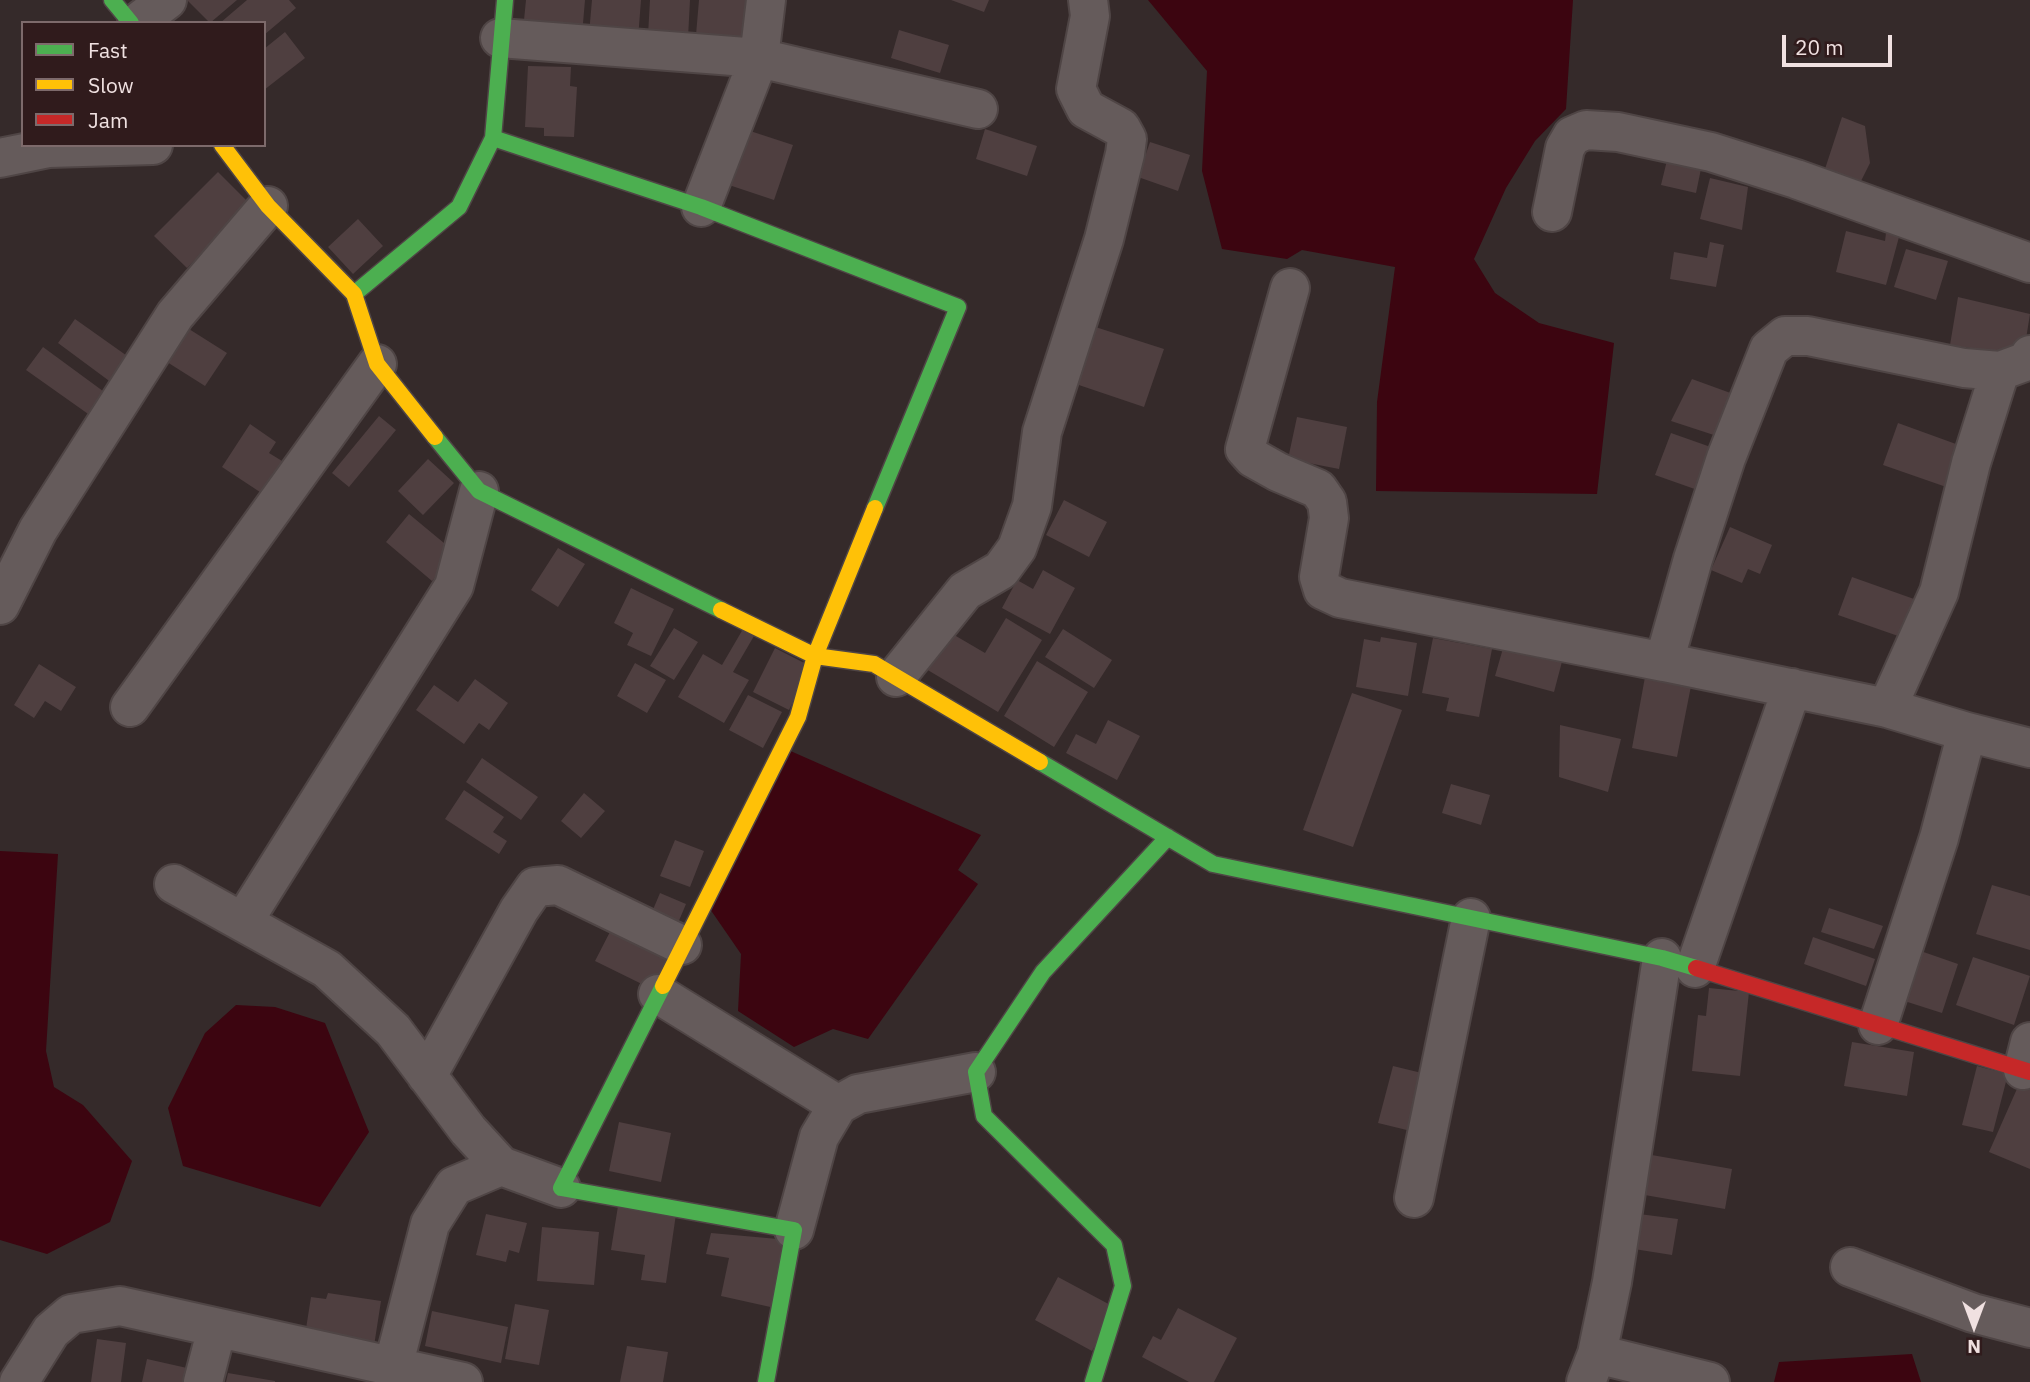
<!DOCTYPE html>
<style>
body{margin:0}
#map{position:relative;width:2030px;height:1382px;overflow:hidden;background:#352a2a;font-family:"IBM Plex Sans",sans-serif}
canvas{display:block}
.legend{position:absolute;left:21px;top:21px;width:245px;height:126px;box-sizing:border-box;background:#301b1c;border:2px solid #7d6a6b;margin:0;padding:9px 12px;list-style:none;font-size:21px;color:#f0e1e1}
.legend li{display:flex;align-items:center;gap:14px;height:35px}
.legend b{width:35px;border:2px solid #7d6a6b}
.north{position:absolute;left:1939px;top:1291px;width:70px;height:70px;-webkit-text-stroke:5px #301b1c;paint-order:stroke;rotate:180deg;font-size:19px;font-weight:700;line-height:28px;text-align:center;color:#f0e1e1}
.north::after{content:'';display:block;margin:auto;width:24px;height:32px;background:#f0e1e1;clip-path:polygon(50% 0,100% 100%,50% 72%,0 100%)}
.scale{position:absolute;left:1782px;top:35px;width:110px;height:32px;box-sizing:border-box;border:4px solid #f0e1e1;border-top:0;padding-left:9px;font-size:21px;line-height:24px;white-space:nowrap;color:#f0e1e1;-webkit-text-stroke:5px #301b1c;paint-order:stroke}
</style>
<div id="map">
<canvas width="2030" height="1382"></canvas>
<ul class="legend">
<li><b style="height:9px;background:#4caf50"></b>Fast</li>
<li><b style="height:9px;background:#ffc107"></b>Slow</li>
<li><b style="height:9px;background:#c62828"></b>Jam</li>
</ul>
<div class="north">N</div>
<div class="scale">20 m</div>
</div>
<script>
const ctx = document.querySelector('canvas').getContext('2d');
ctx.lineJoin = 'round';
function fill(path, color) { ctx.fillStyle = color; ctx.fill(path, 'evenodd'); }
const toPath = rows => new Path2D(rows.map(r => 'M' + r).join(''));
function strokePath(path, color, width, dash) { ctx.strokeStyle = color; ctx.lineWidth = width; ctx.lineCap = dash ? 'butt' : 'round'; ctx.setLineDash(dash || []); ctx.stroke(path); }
fill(toPath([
 [1148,0,1573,0,1566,109,1535,141,1506,188,1474,259,1495,293,1539,323,1614,343,1597,494,1376,491,1377,402,1395,267,1302,250,1287,259,1222,249,1202,171,1207,71],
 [786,749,981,835,958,870,978,884,868,1039,833,1029,794,1047,738,1011,741,954,710,909],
 [0,851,58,854,46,1051,54,1087,83,1105,132,1161,110,1222,47,1254,0,1240],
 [236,1005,275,1007,325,1023,369,1132,320,1207,183,1166,168,1108,205,1033],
 [1912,1354,1921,1382,1774,1382,1779,1362]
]), '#3c0510');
fill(toPath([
 [187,0,237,0,210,23],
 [247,0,289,0,296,8,264,35,264,23,220,23],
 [526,0,585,0,582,35,523,30],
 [592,0,641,0,638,39,589,34],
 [650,0,690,0,688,38,648,35],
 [699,0,751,0,747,40,696,35],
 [951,0,989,0,984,12],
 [899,30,949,45,940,73,891,58],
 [285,32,305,58,264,90,264,49],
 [528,66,571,67,570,86,577,87,574,137,544,136,544,128,525,127],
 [1842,117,1865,126,1870,163,1861,181,1825,169],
 [741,128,793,145,774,200,723,183],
 [985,129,1037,146,1027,176,976,159],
 [1150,142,1190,155,1178,191,1138,177],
 [1669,152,1703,159,1696,193,1661,185],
 [218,172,250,204,187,268,154,236],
 [1710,178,1748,187,1742,230,1700,219],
 [358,219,383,246,353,274,328,247],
 [1846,231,1885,241,1886,233,1899,237,1886,285,1836,272],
 [1710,242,1724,245,1716,287,1670,279,1674,252,1707,258],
 [1906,249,1948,261,1936,300,1894,287],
 [1958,297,2030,314,2026,339,2011,354,1950,345],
 [75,319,130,358,112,383,58,343],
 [1086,324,1164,349,1144,407,1067,381],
 [189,329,227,353,205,386,167,362],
 [43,347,107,394,91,416,26,370],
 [1692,379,1736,395,1723,438,1671,421],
 [379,416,396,430,349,487,332,473],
 [1297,417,1347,427,1339,469,1288,459],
 [1898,423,1967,448,1952,489,1883,465],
 [250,424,276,442,269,453,287,464,266,496,222,467],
 [1671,433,1722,451,1706,493,1655,475],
 [428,459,454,483,423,515,398,491],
 [1064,500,1107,522,1089,557,1046,535],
 [409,514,456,553,432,581,386,542],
 [1730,527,1772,545,1760,574,1748,569,1742,583,1711,570],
 [558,548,585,564,558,607,531,590],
 [1043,570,1075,588,1050,634,1002,608,1017,580,1033,589],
 [1852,577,1914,599,1901,637,1838,615],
 [631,588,674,609,651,656,627,645,633,633,614,623],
 [1006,618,1042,640,998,712,921,666,944,629,985,653],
 [674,628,698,642,674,680,650,666],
 [743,629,754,636,733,672,749,680,724,723,678,697,703,654,722,665],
 [1063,629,1112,660,1094,688,1045,657],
 [1381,637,1417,643,1408,696,1356,687,1364,639,1380,642],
 [1433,638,1492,649,1479,717,1446,711,1449,698,1422,693],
 [1506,638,1564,654,1554,692,1495,676],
 [775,648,810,666,789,710,753,692],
 [1037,661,1088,692,1054,747,1004,716],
 [635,663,666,680,647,713,617,696],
 [39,664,76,687,61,711,45,701,34,718,14,705],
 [1645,677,1691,686,1677,757,1632,748],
 [475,679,508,703,489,730,479,723,464,744,416,710,434,685,458,702],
 [1352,693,1402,710,1353,847,1303,830],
 [748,695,782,712,763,748,729,730],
 [1108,720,1140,736,1117,780,1066,753,1076,734,1096,744],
 [1560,725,1621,739,1608,792,1559,777],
 [482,758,538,797,521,820,466,782],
 [1451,784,1490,795,1481,825,1442,813],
 [464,790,504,817,493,832,507,841,499,854,445,819],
 [584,793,605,811,581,838,561,821],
 [675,840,704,851,690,887,660,876],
 [1992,885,2030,896,2030,950,1976,934],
 [660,893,686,904,678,923,652,912],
 [1829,908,1883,926,1874,949,1821,932],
 [613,926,670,954,652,989,595,961],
 [1813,937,1875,959,1866,986,1804,964],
 [1912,948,1958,964,1942,1013,1895,998],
 [1973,957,2030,976,2014,1025,1956,1005],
 [1709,988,1749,992,1740,1076,1692,1071,1698,1015,1706,1016],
 [1852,1042,1914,1052,1907,1096,1844,1086],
 [1393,1066,1430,1075,1415,1132,1378,1123],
 [1977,1066,2008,1074,1993,1132,1962,1125],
 [2020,1082,2030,1087,2030,1169,1989,1152],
 [619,1122,671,1133,661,1182,609,1171],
 [1646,1154,1732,1169,1725,1209,1639,1194],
 [618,1206,676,1214,666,1283,641,1280,645,1255,611,1250],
 [486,1214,527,1223,519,1253,509,1250,506,1262,476,1255],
 [1639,1214,1678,1219,1672,1255,1634,1249],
 [542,1227,599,1232,594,1285,537,1281],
 [711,1233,789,1240,775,1308,721,1296,729,1258,706,1254],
 [1058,1277,1116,1308,1092,1351,1035,1320],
 [328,1293,381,1301,374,1346,305,1335,311,1297,326,1299],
 [515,1304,549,1310,539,1365,505,1359],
 [1178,1308,1237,1338,1214,1382,1189,1382,1142,1357,1153,1336,1161,1340],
 [432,1311,508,1327,501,1363,425,1346],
 [97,1339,126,1343,121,1382,91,1382],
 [627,1346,668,1352,663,1382,620,1382],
 [147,1359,187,1368,184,1382,142,1382],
 [228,1373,275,1381,275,1382,226,1382]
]), '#4f3f40');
const street = toPath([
 [766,0,759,58,978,109],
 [137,23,167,0],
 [500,38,759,58,701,207],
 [0,158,49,148,153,145],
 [1552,212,1565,148,1572,136,1586,130,1618,132,1711,152,1796,179,2030,263],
 [1290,288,1245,449,1253,458,1278,472,1318,489,1327,502,1329,518,1319,577,1323,590,1340,598,1664,662,1693,559,1726,458,1769,349,1785,336,1808,336,1964,368,2000,371,2027,361,2030,355],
 [0,605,38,530,175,315,268,206],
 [1664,662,1887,708,1967,732,1939,838,1878,1025],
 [896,677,965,591,1001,570,1017,548,1032,506,1042,432,1104,239,1125,154,1127,139,1121,128,1086,109,1076,89,1090,16,1088,0],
 [130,707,377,364],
 [1887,708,1939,592,1971,463,2000,371],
 [1967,732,2030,748],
 [174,884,327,969,393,1030,468,1130,501,1166,561,1188],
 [243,922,454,586,479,491],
 [1695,968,1792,688],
 [658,994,838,1105],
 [2023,1070,2030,1042],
 [427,1076,519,910,535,887,558,885,682,945],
 [1414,1198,1471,918],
 [794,1230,819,1137,838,1105,858,1094,976,1072],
 [1850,1267,1973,1313,2030,1328],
 [1597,1354,1710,1382],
 [393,1367,430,1224,454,1186,501,1166],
 [19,1382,51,1331,71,1314,120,1306,463,1382],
 [203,1382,217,1328],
 [1586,1382,1597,1354,1612,1282,1662,958]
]);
const fast = toPath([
 [112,0,131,23],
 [493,138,701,207,958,307,875,508],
 [354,294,459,207,493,138,505,0],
 [435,437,479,491,721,610],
 [1040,762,1213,864,1662,958,1696,968],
 [663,986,561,1188,794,1230,766,1382],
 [1093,1382,1123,1286,1114,1245,984,1116,976,1072,1043,972,1168,837]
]);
const slow = toPath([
 [222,145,268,206,354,294,377,364,435,437],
 [721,610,815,656,874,664,1040,762],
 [663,986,798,717,815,656,875,508]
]);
const jam = toPath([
 [1696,968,2030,1072]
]);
strokePath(street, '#4f4545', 42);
strokePath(fast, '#4f4545', 19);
strokePath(slow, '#4f4545', 19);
strokePath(jam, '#4f4545', 19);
strokePath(street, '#655b5b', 38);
strokePath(fast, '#4caf50', 16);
strokePath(slow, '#ffc107', 16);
strokePath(jam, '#c62828', 16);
</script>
